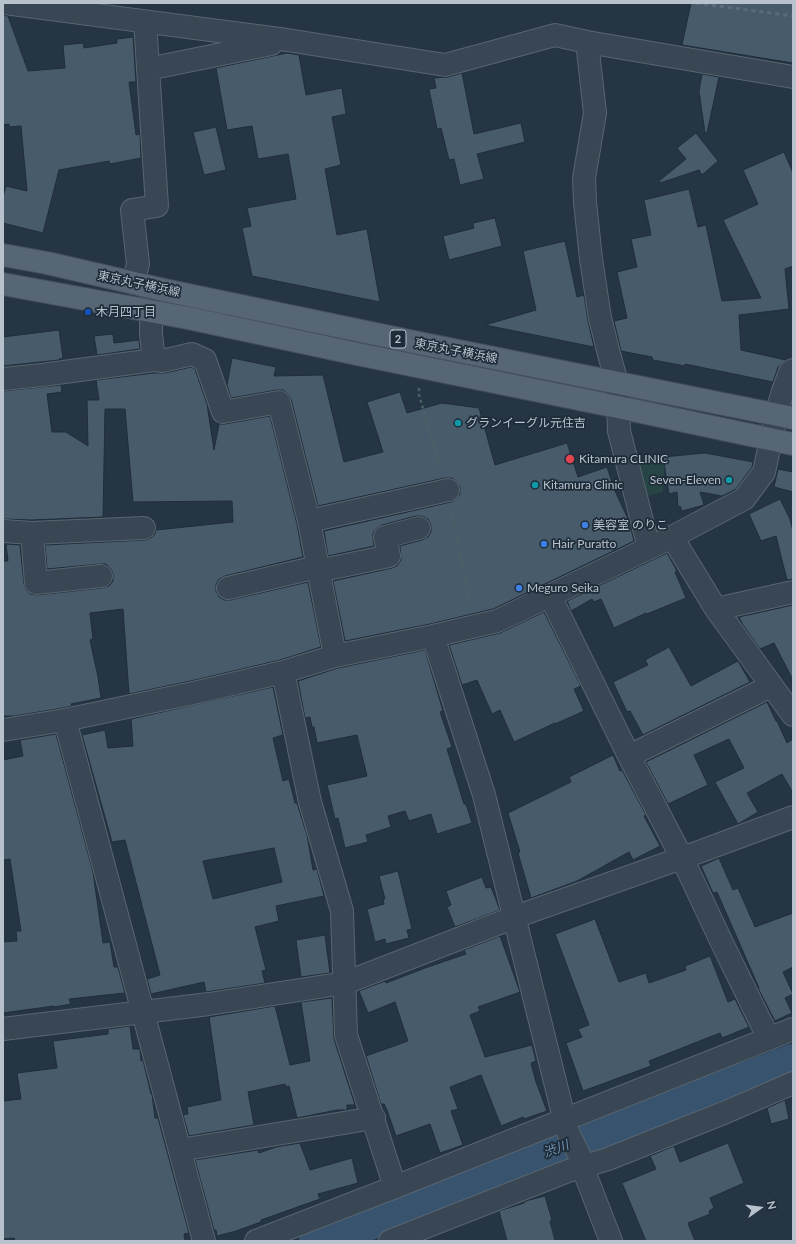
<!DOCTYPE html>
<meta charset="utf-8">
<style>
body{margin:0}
#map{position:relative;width:796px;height:1244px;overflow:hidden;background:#253544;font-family:Lato,sans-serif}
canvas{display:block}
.frame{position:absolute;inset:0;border:4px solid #b7c2cd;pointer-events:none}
.north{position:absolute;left:740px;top:1188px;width:40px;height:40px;-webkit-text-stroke:3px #1e2c39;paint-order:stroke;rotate:76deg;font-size:11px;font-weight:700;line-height:16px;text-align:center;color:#b7c2cd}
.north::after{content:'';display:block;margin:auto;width:14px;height:18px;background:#b7c2cd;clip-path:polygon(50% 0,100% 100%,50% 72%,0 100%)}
</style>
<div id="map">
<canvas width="796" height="1244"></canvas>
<div class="frame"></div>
<div class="north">N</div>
</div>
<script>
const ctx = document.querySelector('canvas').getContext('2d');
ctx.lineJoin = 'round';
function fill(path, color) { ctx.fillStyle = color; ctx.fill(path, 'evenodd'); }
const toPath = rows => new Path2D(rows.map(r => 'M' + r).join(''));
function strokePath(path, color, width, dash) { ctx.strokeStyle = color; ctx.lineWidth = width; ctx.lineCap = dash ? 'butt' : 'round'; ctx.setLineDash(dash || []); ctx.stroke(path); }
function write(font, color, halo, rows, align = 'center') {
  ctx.font = font + ' Lato,"Noto Sans JP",sans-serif'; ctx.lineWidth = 3.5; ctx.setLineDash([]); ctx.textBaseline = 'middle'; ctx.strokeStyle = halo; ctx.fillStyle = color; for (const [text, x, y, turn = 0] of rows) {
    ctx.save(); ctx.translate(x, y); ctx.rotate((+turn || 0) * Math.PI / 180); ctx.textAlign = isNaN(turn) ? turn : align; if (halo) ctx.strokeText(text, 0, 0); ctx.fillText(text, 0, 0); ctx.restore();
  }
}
fill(toPath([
 [631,457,665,462,663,492,640,498]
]), '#274545');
strokePath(toPath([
 [318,1241,570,1143,720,1081,744,1082,793,1063]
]), '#37536d', 38);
const building = toPath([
 [691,3,793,3,793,63,682,45,691,3],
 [3,15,8,16,28,71,65,68,63,45,83,43,84,48,117,43,117,39,133,37,136,82,129,82,136,135,140,134,141,158,110,164,109,161,59,170,43,233,3,223,3,197,6,186,27,191,21,126,9,127,9,124,3,125,3,15],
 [287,53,299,55,306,95,342,88,346,114,332,117,341,165,325,169,337,235,367,229,380,302,252,276,242,228,251,226,247,208,296,199,288,154,258,159,252,126,227,130,216,68,287,53],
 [462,73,474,134,521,123,525,142,477,154,484,179,460,185,454,159,449,160,441,128,437,129,429,89,436,88,434,78,448,77,462,73],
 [702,74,719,77,707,133,705,133,699,91,702,74],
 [216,127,226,170,204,175,193,132,216,127],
 [696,133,718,161,702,175,699,170,660,183,659,181,686,159,677,148,696,133],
 [784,152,793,173,793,266,785,269,789,309,739,315,741,350,786,360,778,367,773,382,685,364,685,366,653,360,652,357,621,351,614,321,627,318,617,272,637,267,631,239,651,235,644,200,689,189,698,227,706,225,722,301,761,298,723,220,758,204,743,170,784,152],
 [495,218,502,246,449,260,443,236,474,228,473,223,495,218],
 [565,241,577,297,584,295,588,321,594,347,485,325,536,310,523,251,565,241],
 [59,330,63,358,59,359,59,360,3,366,3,337,59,330],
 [113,334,114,343,139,340,140,349,97,355,94,336,113,334],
 [232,358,276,367,274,376,323,375,344,462,383,452,367,402,400,392,407,413,442,403,479,408,495,465,567,443,578,477,607,467,615,491,629,521,634,541,493,609,430,624,345,641,333,581,392,568,397,566,401,560,400,546,422,540,428,537,431,532,431,525,428,519,422,516,416,516,382,525,377,528,373,533,373,539,374,546,328,556,324,531,451,502,456,499,460,494,460,487,457,482,452,478,445,478,318,506,291,399,288,394,283,390,277,390,231,398,227,385,232,358],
 [191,367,195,369,207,404,214,450,219,424,225,424,270,416,297,524,303,557,225,576,219,579,216,584,216,591,219,597,224,600,230,600,308,582,321,647,280,660,195,680,129,694,123,609,90,613,93,639,90,640,98,677,101,698,71,704,72,706,63,708,14,716,3,716,3,561,8,561,6,544,20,545,24,584,26,590,30,594,37,595,102,588,109,586,113,581,113,574,111,569,106,564,100,564,47,569,45,545,145,540,151,538,155,534,156,530,233,522,232,501,133,502,125,409,105,409,103,517,32,520,3,519,3,391,61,385,62,392,47,394,52,432,66,432,88,446,87,400,99,400,96,380,154,373,165,373,191,367],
 [705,453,753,462,752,467,736,489,722,496,700,492,704,505,682,511,680,506,678,507,677,492,669,494,663,457,705,453],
 [778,469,793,472,793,492,774,487,778,469],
 [780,499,790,519,793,531,793,579,787,580,776,536,761,541,749,514,780,499],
 [667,553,677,571,675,572,686,598,647,614,646,613,614,628,601,599,594,602,592,599,571,611,567,601,667,553],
 [793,605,793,680,774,643,760,649,743,625,739,617,793,605],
 [544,612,581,686,574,689,584,711,555,724,555,723,514,742,500,710,492,714,477,680,462,685,449,645,500,633,544,612],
 [669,647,691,686,738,661,750,682,643,735,630,711,627,712,613,682,648,665,645,660,669,647],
 [425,650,443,711,440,712,452,747,447,749,464,804,466,804,472,823,437,834,431,814,409,821,405,811,388,816,391,827,366,835,368,842,345,848,338,818,335,819,327,785,367,776,357,735,317,743,314,727,312,727,310,717,305,718,298,681,338,668,425,650],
 [273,687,283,735,273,738,283,781,289,779,295,803,297,803,307,835,313,870,317,869,324,896,276,906,279,921,255,927,266,970,262,971,265,983,206,992,204,982,151,994,147,979,160,975,125,840,112,842,82,735,105,730,108,748,133,746,131,719,273,687],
 [274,848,282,882,213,899,203,861,274,848],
 [767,702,776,721,777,721,787,743,793,739,793,793,782,774,747,793,758,812,738,824,715,782,744,768,729,739,694,755,708,785,668,804,646,762,767,702],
 [56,734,93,872,103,943,110,942,114,967,118,967,125,993,69,999,71,1004,55,1007,54,1006,3,1013,3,942,17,941,16,931,21,931,10,859,3,860,3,760,23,756,20,740,56,734],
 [613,755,620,771,622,770,646,815,644,816,660,846,633,860,629,852,577,881,531,898,518,853,520,852,508,813,571,782,569,777,613,755],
 [719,858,733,890,738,888,755,927,793,913,793,967,783,972,793,994,785,998,792,1013,775,1021,758,988,759,988,717,892,713,893,701,866,719,858],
 [398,871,412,929,407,930,409,938,386,944,385,939,375,942,367,909,384,904,383,899,385,899,379,876,398,871],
 [482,877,486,888,491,887,500,910,455,927,447,907,451,905,446,891,482,877],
 [595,919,619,982,646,973,649,983,686,970,685,966,710,956,728,1002,735,999,749,1027,722,1038,720,1033,649,1061,651,1066,583,1091,566,1043,582,1037,578,1029,589,1025,555,934,595,919],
 [325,935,330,973,301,977,296,940,325,935],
 [500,936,520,992,478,1007,480,1011,470,1015,485,1057,532,1045,536,1061,531,1063,536,1082,547,1111,524,1119,523,1117,501,1126,481,1075,450,1087,458,1109,451,1111,463,1145,440,1153,430,1124,396,1136,387,1110,384,1104,381,1104,366,1056,408,1041,395,1002,368,1013,359,991,385,981,386,983,425,968,466,954,464,950,500,936],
 [332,998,334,1039,355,1105,347,1105,347,1110,337,1110,297,1118,289,1086,286,1087,285,1084,248,1092,254,1125,189,1136,183,1115,188,1114,187,1107,221,1100,209,1017,275,1006,290,1065,310,1061,301,1002,332,998],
 [130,1026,133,1049,140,1049,141,1061,143,1060,151,1094,152,1094,155,1118,158,1118,189,1233,184,1234,185,1241,15,1241,14,1238,3,1239,3,1101,21,1099,17,1073,57,1068,53,1041,108,1034,108,1029,130,1026],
 [785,1100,789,1119,771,1124,767,1108,785,1100],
 [300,1143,310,1170,352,1158,358,1183,318,1194,320,1199,261,1220,261,1222,236,1231,217,1236,216,1230,214,1230,195,1160,258,1150,259,1153,276,1147,300,1143],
 [728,1143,744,1183,710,1198,714,1208,709,1211,710,1214,688,1223,695,1241,646,1241,622,1183,656,1169,650,1156,674,1146,680,1162,728,1143],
 [545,1196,552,1220,550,1221,555,1241,507,1241,499,1211,524,1203,524,1202,529,1200,545,1196]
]);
fill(building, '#485b6b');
strokePath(building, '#202e3b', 1);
const minor = toPath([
 [5,3,287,40,445,65,555,35,587,42,793,77],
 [587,42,595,113,584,178,585,202,591,259,600,318,609,354,617,383,619,431,649,548],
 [148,69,271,44],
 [133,283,138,264,132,210,157,206,145,22],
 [151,311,151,334,154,360],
 [3,379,42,375,154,360,162,361,192,354,205,360,223,412,279,402,309,521,335,656],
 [309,521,448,490],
 [3,531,32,533,144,528],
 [32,533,36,583,101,576],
 [672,537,716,609,793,715],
 [318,571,389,556,385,537,419,528],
 [228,588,317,567],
 [550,596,629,756,682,858,723,945,769,1039],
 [716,609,793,592],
 [433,636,484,795,567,1130,580,1157,582,1166,611,1241],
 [283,672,310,802,342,911,346,1035,395,1187],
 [65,720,204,1241],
 [3,730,65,720,198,692,283,672,335,656,433,636,497,621,672,537,744,499,764,472,776,415,783,391,790,372,793,370],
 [629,756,771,686],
 [3,1029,209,1004,345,983,515,917,696,853,793,817],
 [180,1150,374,1118],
 [256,1241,395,1187,793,1029],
 [390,1241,568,1171,608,1159,726,1112,793,1083]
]);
const major = toPath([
 [3,255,47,263,164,290,419,343,793,418],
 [3,284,188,318,362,355,618,407,793,444]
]);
strokePath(minor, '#586571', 24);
strokePath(major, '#43505d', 24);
strokePath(toPath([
 [419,388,419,395,441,470],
 [452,511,470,606]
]), '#476363', 2.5, [3, 3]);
strokePath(minor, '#394754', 22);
strokePath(major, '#576674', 22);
strokePath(toPath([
 [696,3,793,16]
]), '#5b6b7b', 3, [4, 4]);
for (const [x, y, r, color] of [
 [88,312,4,"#1a4fb4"],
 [458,423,4,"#0f9aa8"],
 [570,459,5,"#e0444e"],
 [729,480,4,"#0f9aa8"],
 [535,485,4,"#0f9aa8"],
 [585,525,4,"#3f7fe0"],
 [544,544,4,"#3f7fe0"],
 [519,588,4,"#3f7fe0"]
]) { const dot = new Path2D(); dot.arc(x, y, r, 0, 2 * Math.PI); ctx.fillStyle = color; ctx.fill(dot); strokePath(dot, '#1e2c39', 1.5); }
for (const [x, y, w] of [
 [398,339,16]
]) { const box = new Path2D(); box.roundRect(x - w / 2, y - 9, w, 18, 3); ctx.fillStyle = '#1e2c39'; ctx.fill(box); strokePath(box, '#b7c2cd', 1); }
write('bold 11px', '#b7c2cd', null, [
 ["2",398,339]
]);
write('12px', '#b7c2cd', '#1e2c39', [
 ["東京丸子横浜線",139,284,12],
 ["東京丸子横浜線",456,351,11]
]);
write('12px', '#b7c2cd', '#1e2c39', [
 ["木月四丁目",96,312],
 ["グランイーグル元住吉",466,423],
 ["Kitamura CLINIC",579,459],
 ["Seven-Eleven",721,480,"right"],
 ["Kitamura Clinic",543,485],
 ["美容室 のりこ",593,525],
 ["Hair Puratto",552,544],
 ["Meguro Seika",527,588]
], 'left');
write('italic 13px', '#7496b3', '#1e2c39', [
 ["渋川",556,1149,-21]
]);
</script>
